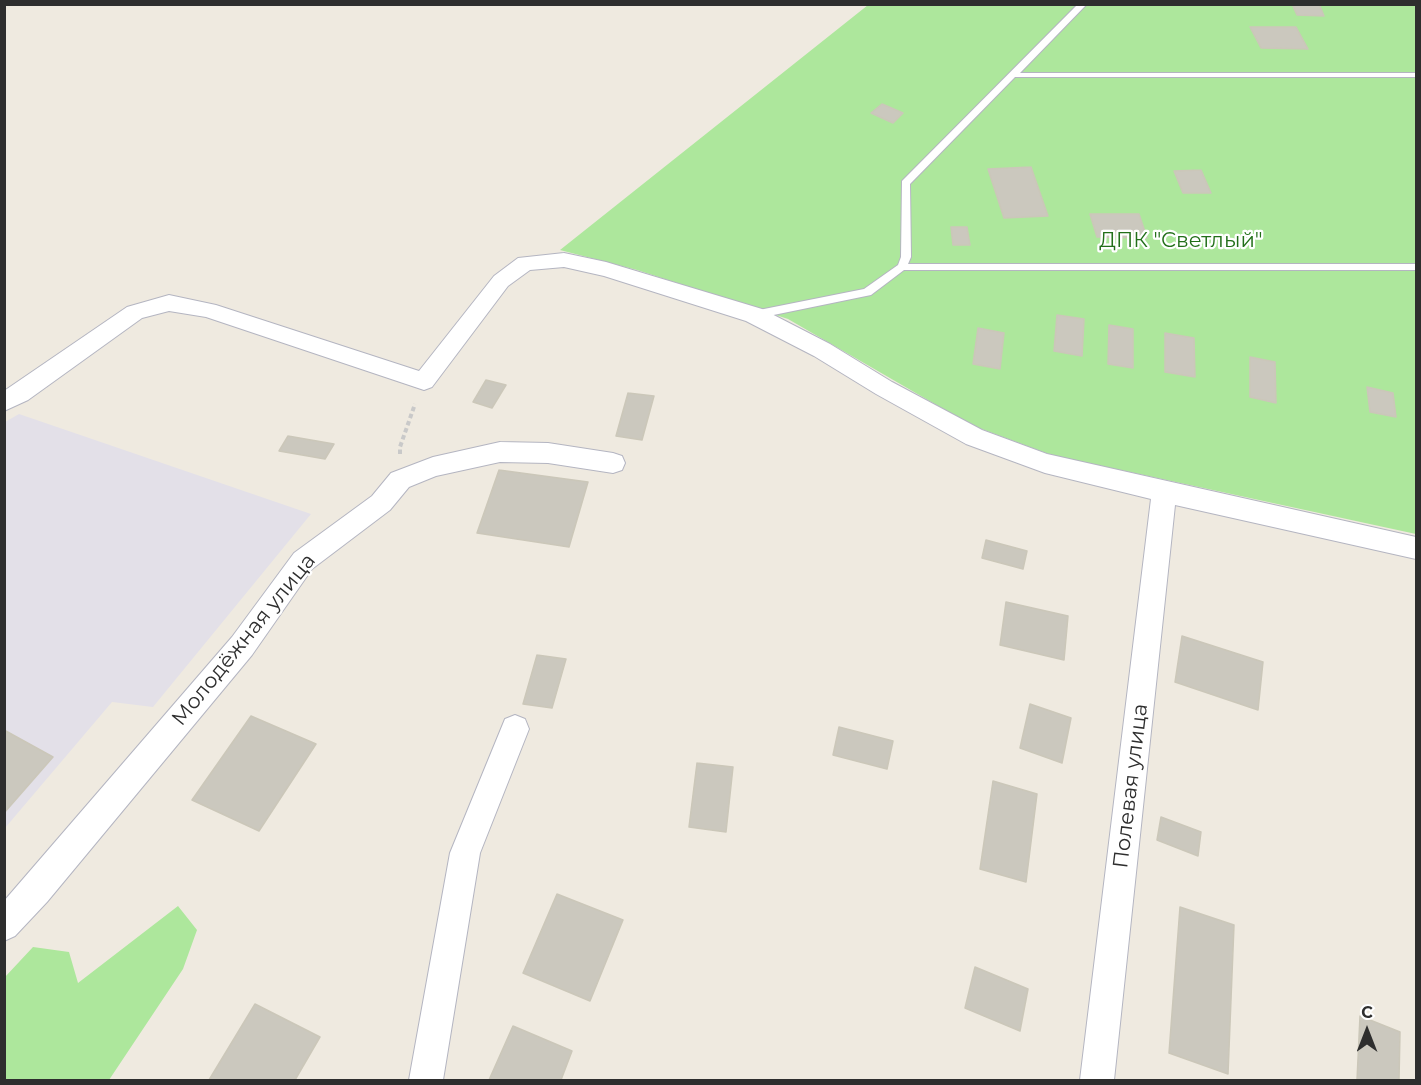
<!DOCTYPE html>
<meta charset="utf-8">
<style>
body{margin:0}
#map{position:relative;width:1421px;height:1085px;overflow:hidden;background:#efeae0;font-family:Montserrat,sans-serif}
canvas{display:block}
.frame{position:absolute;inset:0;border:6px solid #2e2e2e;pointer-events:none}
.north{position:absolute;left:1337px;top:1001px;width:60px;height:60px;-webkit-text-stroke:4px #fff;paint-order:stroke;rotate:0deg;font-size:16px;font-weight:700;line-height:24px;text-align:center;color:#2e2e2e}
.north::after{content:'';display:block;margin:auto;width:21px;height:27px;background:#2e2e2e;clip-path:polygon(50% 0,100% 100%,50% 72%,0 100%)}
</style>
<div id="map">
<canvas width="1421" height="1085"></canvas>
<div class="frame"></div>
<div class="north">С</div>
</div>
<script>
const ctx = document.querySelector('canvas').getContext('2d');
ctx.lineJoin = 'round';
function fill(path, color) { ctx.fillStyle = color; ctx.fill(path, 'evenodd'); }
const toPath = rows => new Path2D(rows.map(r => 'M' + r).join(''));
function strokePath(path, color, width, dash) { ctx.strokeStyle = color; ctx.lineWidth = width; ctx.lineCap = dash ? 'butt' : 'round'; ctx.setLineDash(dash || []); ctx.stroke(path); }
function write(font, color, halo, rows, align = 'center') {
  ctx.font = font + ' Montserrat,sans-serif'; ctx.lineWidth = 4.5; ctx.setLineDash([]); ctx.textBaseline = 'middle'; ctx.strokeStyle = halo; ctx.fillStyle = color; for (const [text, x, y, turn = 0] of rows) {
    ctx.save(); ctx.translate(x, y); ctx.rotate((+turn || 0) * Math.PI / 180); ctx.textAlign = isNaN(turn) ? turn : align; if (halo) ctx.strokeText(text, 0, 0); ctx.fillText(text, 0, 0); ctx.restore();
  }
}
fill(toPath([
 [19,414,311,514,153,707,112,702,5,828,5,422]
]), '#e3e0e8');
fill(toPath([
 [868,5,1416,5,1416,534,1051,455,971,425,788,319,637,270,560,250],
 [178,906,197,930,183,969,109,1080,5,1080,5,977,33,947,69,952,78,983]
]), '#ade79c');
const building = toPath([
 [1292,4,1319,4,1324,16,1297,15,1292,4],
 [1250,27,1296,27,1308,49,1261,48,1250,27],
 [882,104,903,113,893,123,871,113,882,104],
 [1031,167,1048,216,1004,218,988,169,1031,167],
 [1201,170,1211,193,1183,193,1174,171,1201,170],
 [1090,214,1139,214,1147,238,1097,237,1090,214],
 [951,227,967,227,970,245,953,245,951,227],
 [1057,315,1084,319,1082,356,1054,351,1057,315],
 [1109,325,1133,329,1133,368,1108,364,1109,325],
 [978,328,1004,333,1000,369,973,364,978,328],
 [1165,333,1194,338,1195,377,1165,372,1165,333],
 [1250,357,1275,362,1276,403,1250,397,1250,357],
 [486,380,506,385,492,408,473,402,486,380],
 [1367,387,1393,393,1396,417,1370,412,1367,387],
 [628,393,654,396,642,440,616,436,628,393],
 [288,436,334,444,325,459,279,451,288,436],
 [499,470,588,482,569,547,477,533,499,470],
 [986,540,1027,551,1023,569,982,558,986,540],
 [1006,602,1068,616,1064,660,1000,645,1006,602],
 [1182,636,1263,662,1258,710,1175,682,1182,636],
 [537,655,566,659,552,708,523,704,537,655],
 [1030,704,1071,718,1062,763,1020,748,1030,704],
 [251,716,316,744,259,831,192,800,251,716],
 [839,727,893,741,887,769,833,755,839,727],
 [4,730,53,757,4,813,4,730],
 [697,763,733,767,726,832,689,827,697,763],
 [993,781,1037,794,1026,882,980,869,993,781],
 [1161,817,1201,832,1198,856,1157,840,1161,817],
 [557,894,623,920,590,1001,523,973,557,894],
 [1180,907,1234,925,1228,1074,1169,1053,1180,907],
 [975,967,1028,989,1020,1031,965,1008,975,967],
 [255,1004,320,1037,295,1080,209,1080,255,1004],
 [1360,1016,1400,1032,1399,1080,1357,1080,1360,1016],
 [513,1026,572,1051,561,1080,489,1080,513,1026]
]);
fill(building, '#cbc8be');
strokePath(building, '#cbc7b9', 1.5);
const lane = toPath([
 [1078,4,1087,4,1020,73,1416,73,1416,77,1015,77,910,184,911,257,908,264,1416,264,1416,270,904,270,871,295,754,319,750,318,750,312,754,311,864,289,898,265,901,257,902,181,1078,4]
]);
const street = toPath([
 [564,253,606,262,762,309,830,344,892,382,982,430,1047,454,1416,537,1416,559,1175,505,1114,1080,1080,1080,1151,499,1045,473,966,444,876,394,814,356,746,321,604,276,564,267,530,270,508,286,432,387,424,390,206,317,169,311,142,318,28,400,4,411,4,391,127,307,169,295,216,305,419,371,494,276,518,258,564,253],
 [500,442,548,443,613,453,622,456,625,463,622,470,613,473,548,463,500,462,436,476,409,487,390,510,312,569,252,655,47,902,15,936,4,941,4,901,232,637,294,553,372,496,391,473,433,457,500,442],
 [515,715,525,719,529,729,480,853,443,1080,409,1080,450,853,505,719,515,715]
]);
strokePath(lane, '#b4b5c1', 2);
strokePath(street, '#b4b5c1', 2);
strokePath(toPath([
 [400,454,400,447,415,404]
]), '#c9c9c9', 4, [4.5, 3]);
fill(lane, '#fff');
fill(street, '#fff');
write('21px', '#226f19', '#fff', [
 ["ДПК \"Светлый\"",1181,241]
]);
write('21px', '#2e2e2e', '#fff', [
 ["Молодёжная улица",244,640,-51],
 ["Полевая улица",1131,786,-83]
]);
</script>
